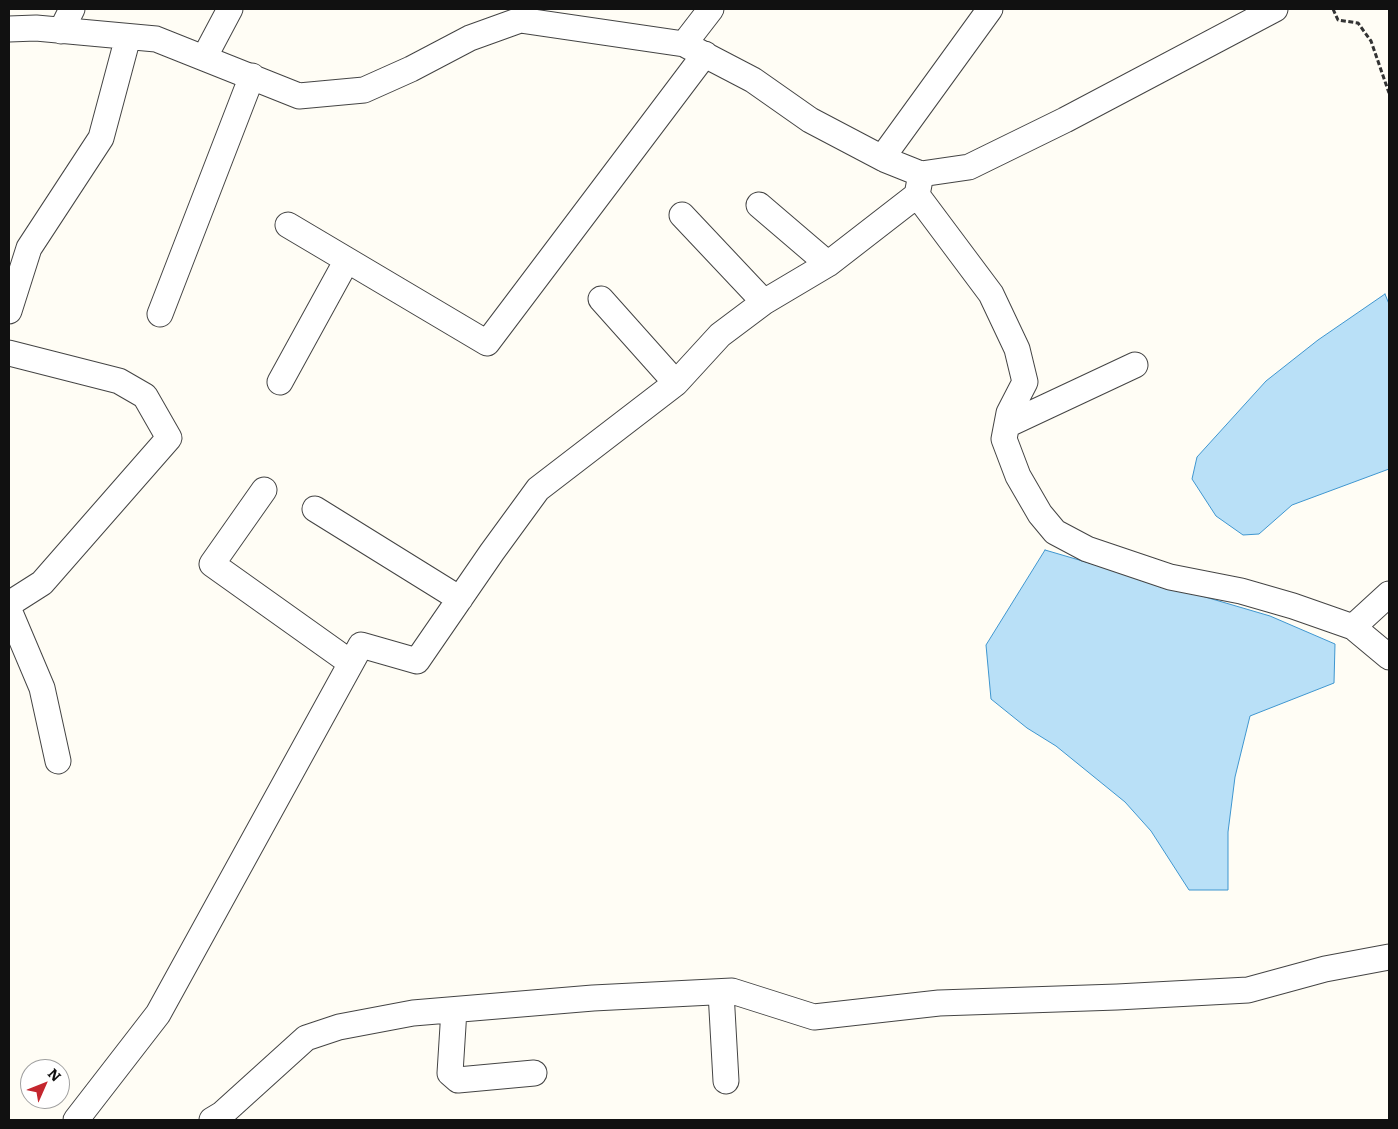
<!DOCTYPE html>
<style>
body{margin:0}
#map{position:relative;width:1398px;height:1129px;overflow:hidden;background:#fffdf5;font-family:Literata,serif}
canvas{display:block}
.frame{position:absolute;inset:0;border:10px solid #111;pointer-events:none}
.north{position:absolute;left:20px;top:1059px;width:50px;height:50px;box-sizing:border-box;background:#fff;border:1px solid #a0a0a0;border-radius:50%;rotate:46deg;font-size:14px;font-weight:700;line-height:20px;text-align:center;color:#111}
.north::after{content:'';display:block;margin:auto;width:18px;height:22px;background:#c4262e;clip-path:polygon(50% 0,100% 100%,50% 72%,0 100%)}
</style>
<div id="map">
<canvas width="1398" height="1129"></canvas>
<div class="frame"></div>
<div class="north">N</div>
</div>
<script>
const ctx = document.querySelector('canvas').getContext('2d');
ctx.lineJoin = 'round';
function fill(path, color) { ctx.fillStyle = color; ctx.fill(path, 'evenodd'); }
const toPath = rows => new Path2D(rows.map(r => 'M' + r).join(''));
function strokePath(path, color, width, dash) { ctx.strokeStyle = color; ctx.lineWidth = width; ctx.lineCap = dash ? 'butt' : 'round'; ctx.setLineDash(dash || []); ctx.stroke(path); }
const water = toPath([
 [1385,294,1389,304,1389,469,1292,505,1259,534,1243,535,1216,516,1192,479,1197,457,1266,381,1318,340,1385,294],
 [1045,550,1270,616,1335,644,1334,683,1250,716,1235,777,1228,832,1228,890,1189,890,1151,831,1125,802,1056,746,1027,728,991,699,986,645,1045,550]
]);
fill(water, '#b9e0f7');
strokePath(water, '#3f96cf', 1);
const street = toPath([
 [9,29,36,28,156,39,299,96,364,90,411,69,470,38,520,20,684,44,753,80,810,120,886,160,921,174,969,167,1065,120,1275,9],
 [61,31,72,9],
 [684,44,711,9],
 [204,58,230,9],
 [882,158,990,9],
 [917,195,991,294,1017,349,1025,382,1009,413,1004,439,1018,476,1040,514,1055,532,1087,549,1170,577,1241,591,1293,606,1353,627,1389,657],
 [759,205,828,264],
 [682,215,764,302],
 [288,225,487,343,705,54],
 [601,299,676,383],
 [9,311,29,248,101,138,128,37],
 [160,314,252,76],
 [9,353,119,381,145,396,169,438,42,583,9,604],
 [280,382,347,260],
 [1007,425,1135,365],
 [264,490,212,564,351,663],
 [315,509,460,599],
 [9,610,42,688,58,761],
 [1353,627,1389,594],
 [721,992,726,1081],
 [454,1010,450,1073,458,1080,534,1073],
 [76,1120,158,1014,361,645,417,661,492,552,538,489,676,383,720,335,764,302,828,264,917,195,921,174],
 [212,1120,222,1114,306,1038,339,1027,413,1013,593,998,732,991,814,1017,939,1003,1117,997,1248,990,1325,969,1389,957]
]);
strokePath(street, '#444', 27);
strokePath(toPath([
 [1333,9,1338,20,1358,23,1371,41,1389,93]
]), '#333', 3, [5, 2.5]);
strokePath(street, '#fff', 25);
</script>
